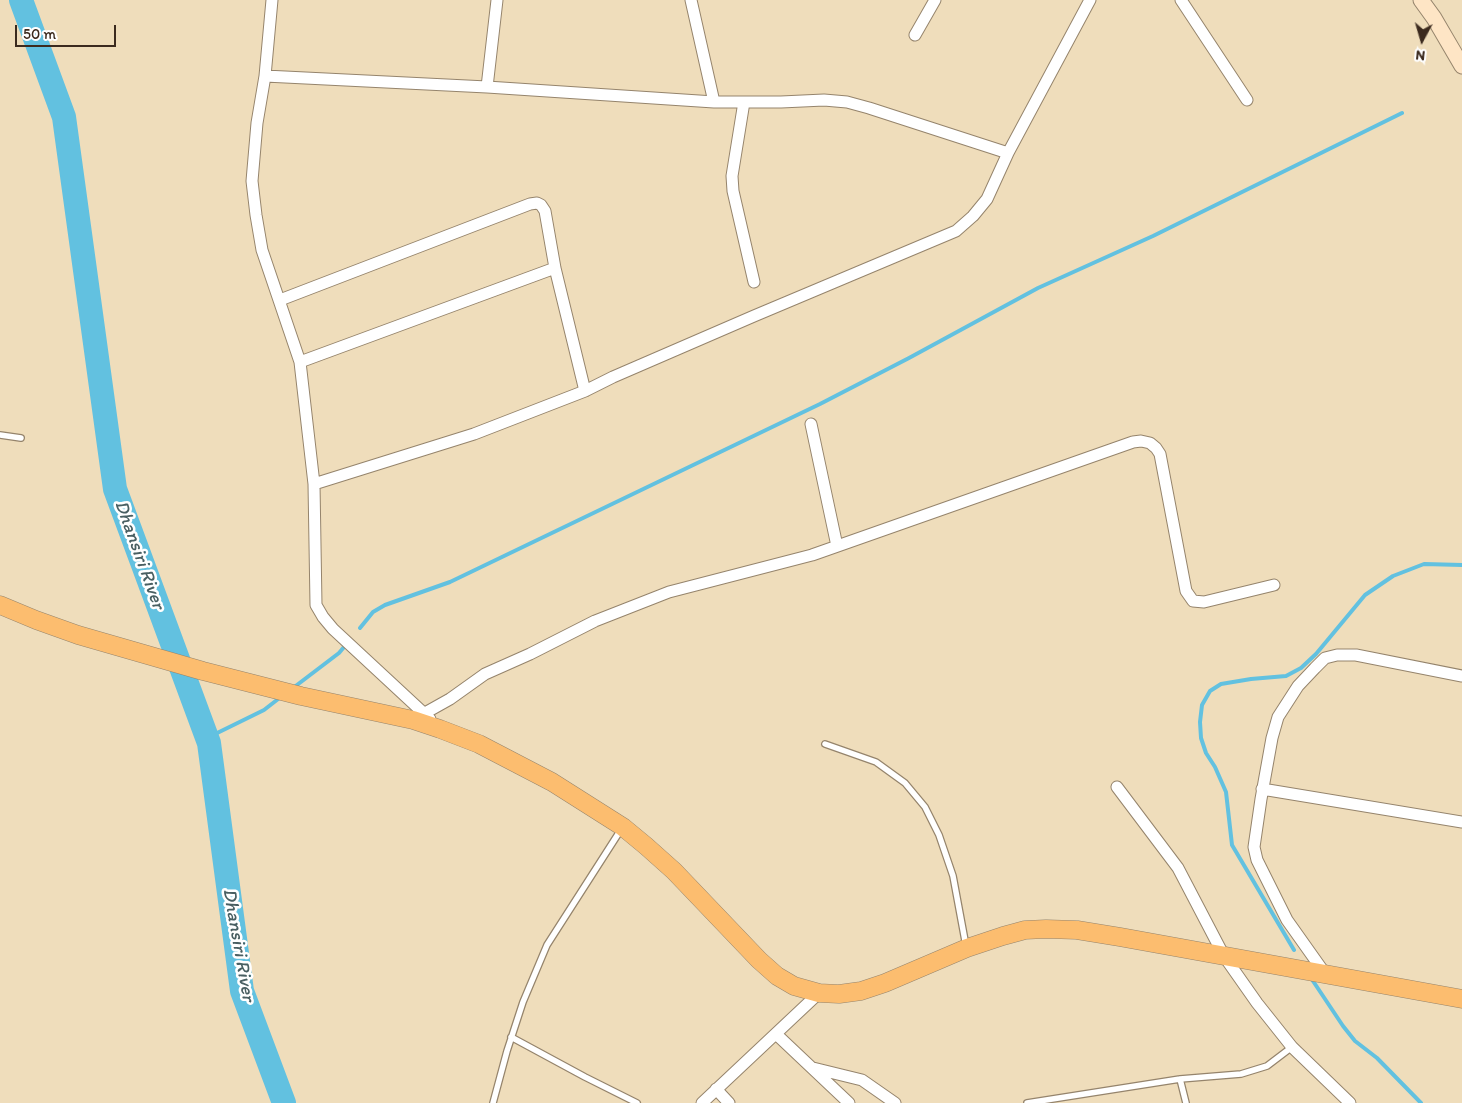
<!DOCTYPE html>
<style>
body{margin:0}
#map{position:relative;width:1462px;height:1103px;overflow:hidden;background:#efddbb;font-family:Itim,sans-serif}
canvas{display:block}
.north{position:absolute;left:1397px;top:15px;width:50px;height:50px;-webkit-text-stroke:4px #fff;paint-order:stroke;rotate:186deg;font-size:14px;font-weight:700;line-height:20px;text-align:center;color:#3b2a1e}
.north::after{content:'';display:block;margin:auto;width:18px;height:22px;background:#3b2a1e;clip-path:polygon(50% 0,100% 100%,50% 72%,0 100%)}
.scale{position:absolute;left:15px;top:25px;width:101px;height:22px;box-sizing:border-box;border:2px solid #3b2a1e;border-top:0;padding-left:6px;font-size:15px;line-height:18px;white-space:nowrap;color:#3b2a1e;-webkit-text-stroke:4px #fff;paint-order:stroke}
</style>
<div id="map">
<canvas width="1462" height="1103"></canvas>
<div class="north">N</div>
<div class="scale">50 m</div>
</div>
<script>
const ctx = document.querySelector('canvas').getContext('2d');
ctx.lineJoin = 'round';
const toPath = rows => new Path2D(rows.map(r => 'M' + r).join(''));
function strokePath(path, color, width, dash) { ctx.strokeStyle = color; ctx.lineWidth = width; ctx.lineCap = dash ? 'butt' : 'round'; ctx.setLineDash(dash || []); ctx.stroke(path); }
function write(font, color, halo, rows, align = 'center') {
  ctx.font = font + ' Itim,sans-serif'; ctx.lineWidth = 5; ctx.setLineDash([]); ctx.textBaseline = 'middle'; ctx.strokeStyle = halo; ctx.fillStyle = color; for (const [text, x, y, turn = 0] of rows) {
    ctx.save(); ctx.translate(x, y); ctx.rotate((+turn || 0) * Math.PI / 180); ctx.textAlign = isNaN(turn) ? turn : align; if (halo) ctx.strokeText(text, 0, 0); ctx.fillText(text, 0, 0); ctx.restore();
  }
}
strokePath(toPath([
 [360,628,373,612,385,605,450,582,820,404,909,358,1038,288,1153,236,1402,113],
 [293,688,339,653,344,647],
 [207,738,264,710,282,696],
 [1294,950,1232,845,1226,792,1215,767,1206,753,1201,738,1200,722,1202,705,1210,691,1221,684,1251,679,1286,676,1301,668,1316,654,1365,595,1393,576,1424,564,1462,565],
 [1311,978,1343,1026,1355,1041,1377,1058,1421,1103]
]), '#62c1e0', 4);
strokePath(toPath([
 [21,0,64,117,115,489,209,743,242,991,284,1103]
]), '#62c1e0', 24);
const lane = toPath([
 [0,435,21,438],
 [825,744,876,762,905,783,925,807,939,835,953,876,966,946],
 [511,1037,585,1077,637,1103],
 [1180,1079,1186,1103],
 [493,1103,507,1051,523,1002,547,945,622,828],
 [1027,1103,1180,1079,1241,1074,1267,1066,1292,1047]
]);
const street = toPath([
 [272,0,265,76,257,123,252,181,256,215,262,250,300,362,314,484,316,605,323,617,333,629,430,719],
 [691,0,714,102],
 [1181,0,1247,100],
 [915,35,935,0],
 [265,76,487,87,714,102,781,102,824,100,847,102,869,108,1008,153],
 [487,87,497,0],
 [744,102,732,176,733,191,754,282],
 [280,300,530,204,537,203,541,205,545,211,555,268,585,391],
 [300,362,555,268],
 [811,424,837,546],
 [314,484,474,434,585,391,613,377,754,316,956,231,973,216,987,199,1008,153,1090,0],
 [425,713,450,699,485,674,530,654,595,621,669,592,812,555,1133,442,1141,441,1150,443,1156,448,1160,454,1186,591,1193,601,1204,602,1274,585],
 [1117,787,1178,868,1224,956,1257,1003,1292,1047,1350,1103],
 [1262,789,1462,822],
 [1326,975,1287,920,1257,860,1254,847,1261,799,1272,738,1278,717,1298,686,1315,668,1325,658,1337,655,1356,655,1462,676],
 [776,1034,849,1103],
 [813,1068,862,1080,895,1103],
 [716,1089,729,1103],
 [702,1103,819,993]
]);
const secondary = toPath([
 [1421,0,1434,18,1462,66]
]);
const primary = toPath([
 [0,605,36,620,78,635,203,671,301,696,413,720,440,729,479,744,552,782,623,827,646,846,674,871,759,960,777,976,794,986,819,993,839,994,861,991,885,983,967,948,1003,936,1025,930,1046,929,1077,930,1120,937,1462,999]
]);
strokePath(lane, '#95846c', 8);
strokePath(street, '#95846c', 13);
strokePath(secondary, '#95846c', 17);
strokePath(primary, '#95846c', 19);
strokePath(lane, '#fff', 5.5);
strokePath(street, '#fff', 11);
strokePath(secondary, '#fee5c5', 15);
strokePath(primary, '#fcbd6f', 18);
write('italic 19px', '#495f62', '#fff', [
 ["Dhansiri River",139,555,70],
 ["Dhansiri River",238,945,80]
]);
</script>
